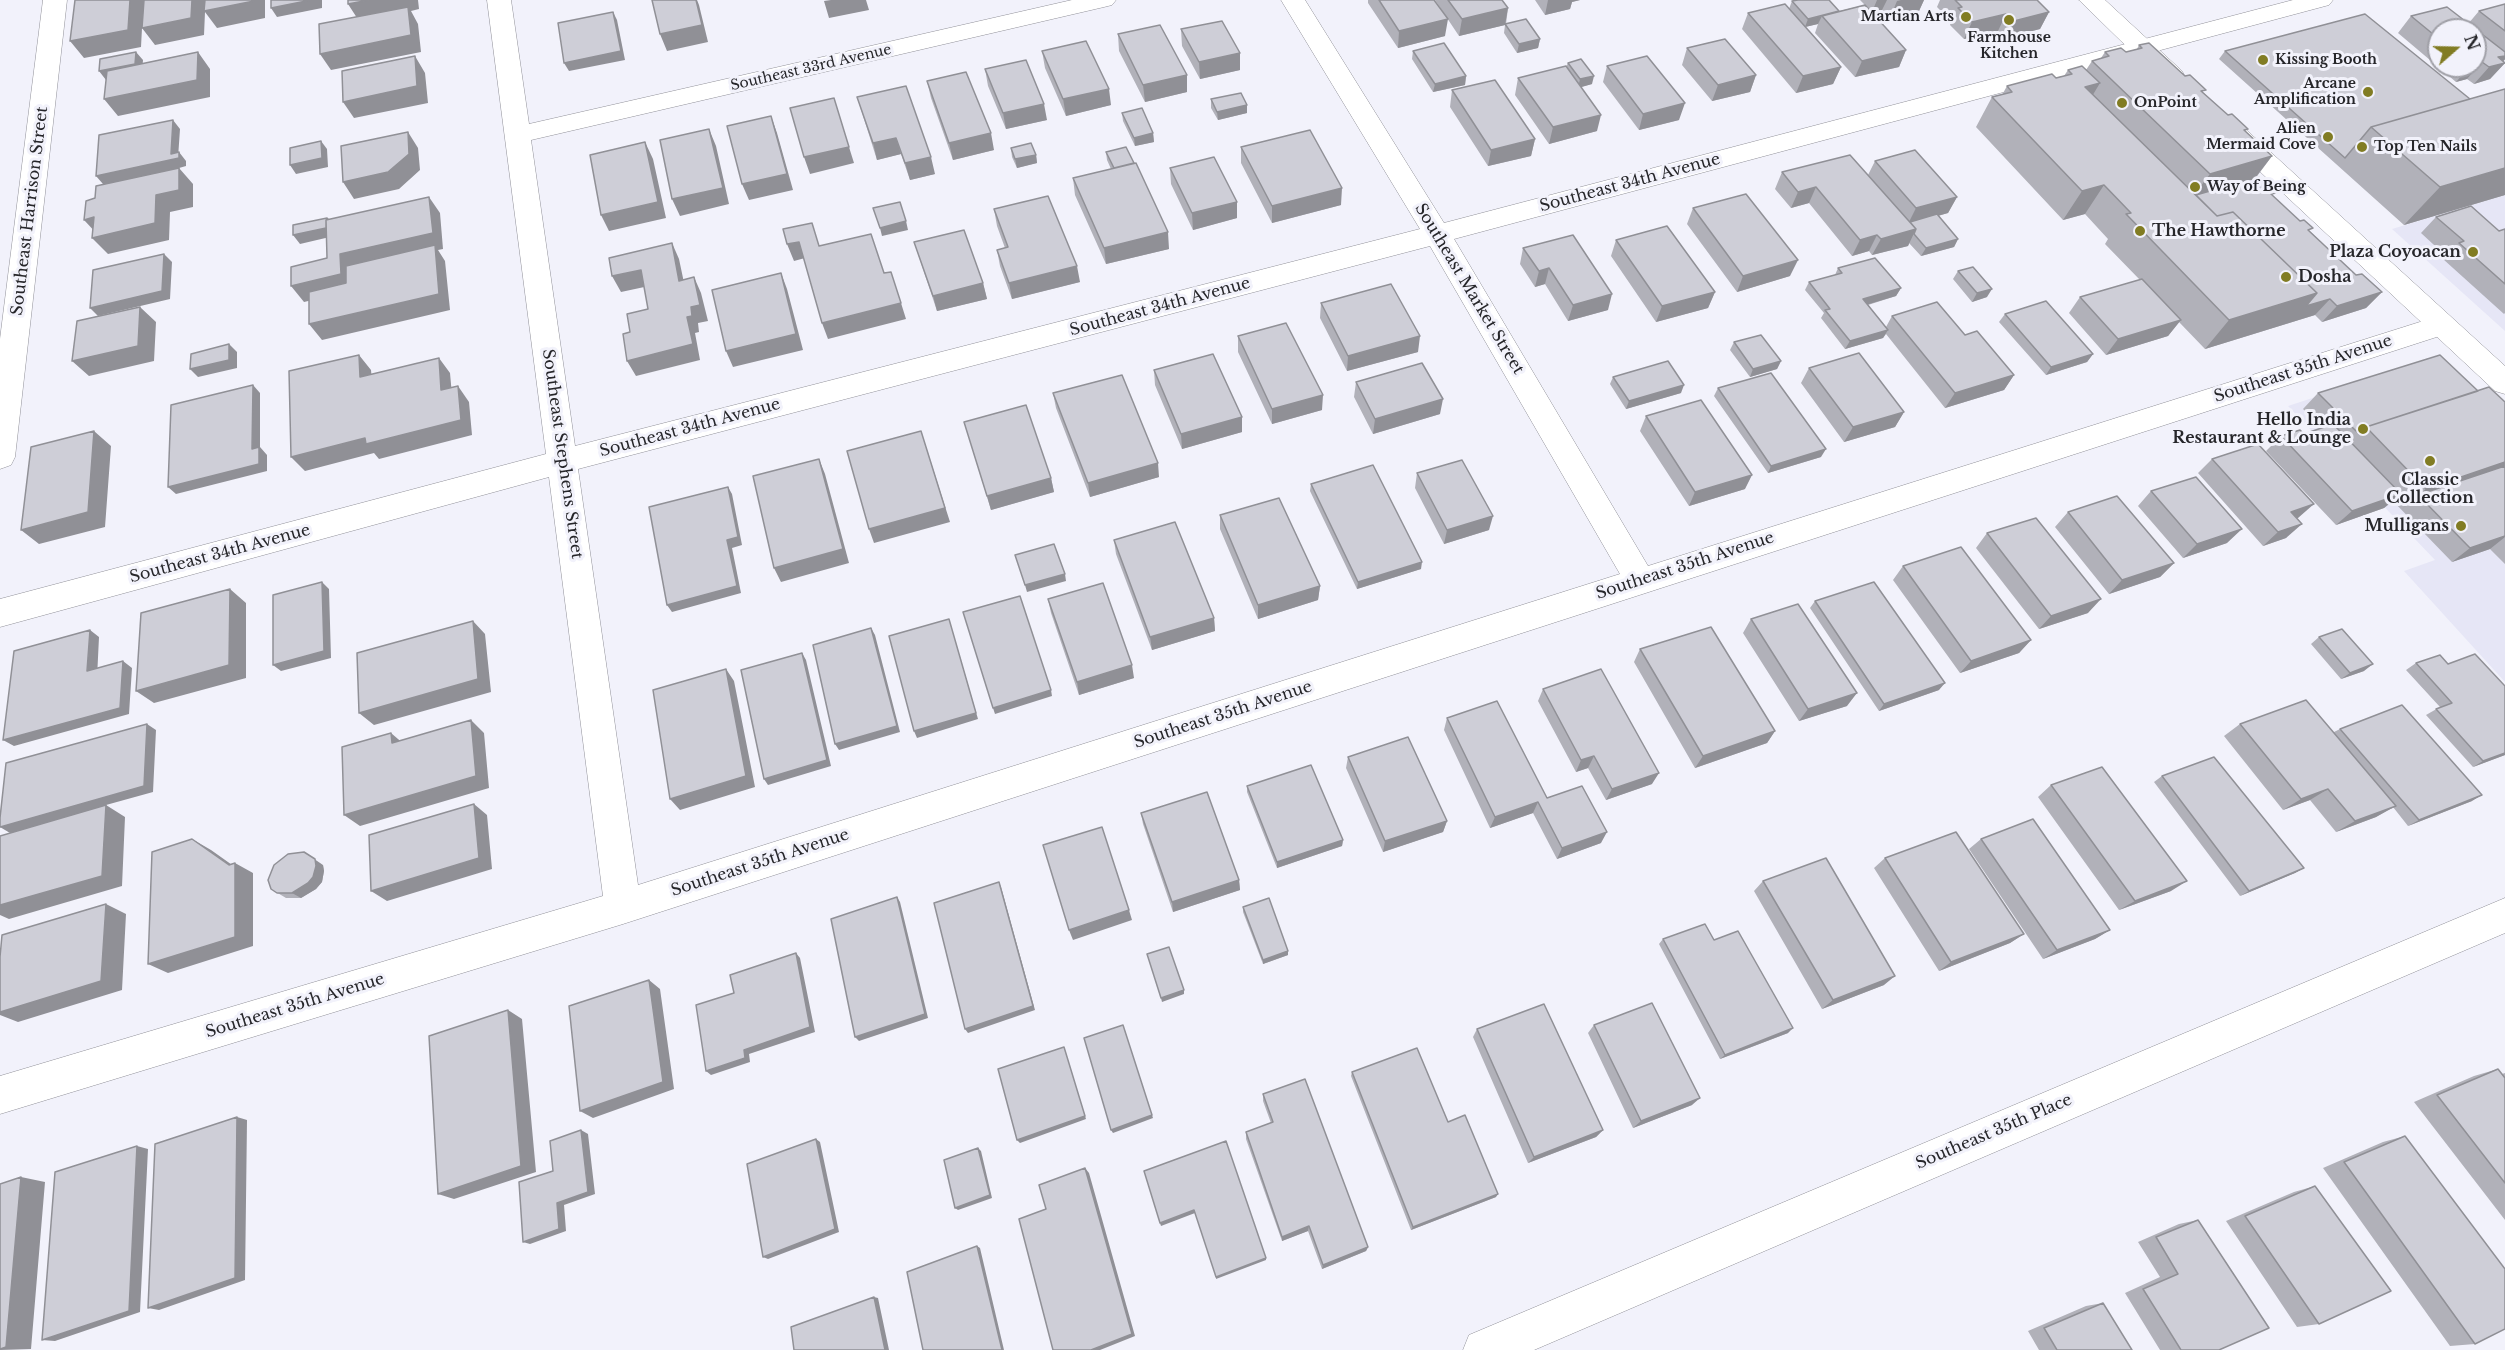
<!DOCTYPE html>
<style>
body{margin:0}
#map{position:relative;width:2505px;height:1350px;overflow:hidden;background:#f2f2fb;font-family:"Libre Baskerville",serif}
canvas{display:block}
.north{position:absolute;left:2427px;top:18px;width:60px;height:60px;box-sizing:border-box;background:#f2f2fb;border:2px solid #a0a0a7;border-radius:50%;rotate:70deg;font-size:16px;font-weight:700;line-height:24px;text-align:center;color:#26262a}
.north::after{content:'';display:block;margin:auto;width:21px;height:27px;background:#817c23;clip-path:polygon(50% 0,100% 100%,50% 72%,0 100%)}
</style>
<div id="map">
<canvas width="2505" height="1350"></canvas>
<div class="north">N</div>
</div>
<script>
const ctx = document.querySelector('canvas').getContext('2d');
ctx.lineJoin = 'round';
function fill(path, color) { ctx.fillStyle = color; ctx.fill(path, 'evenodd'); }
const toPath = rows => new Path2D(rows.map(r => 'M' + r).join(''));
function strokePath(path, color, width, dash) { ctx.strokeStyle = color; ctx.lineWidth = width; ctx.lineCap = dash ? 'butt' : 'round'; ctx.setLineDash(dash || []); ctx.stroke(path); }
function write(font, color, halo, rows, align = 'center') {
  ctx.font = font + ' "Libre Baskerville",serif'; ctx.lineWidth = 6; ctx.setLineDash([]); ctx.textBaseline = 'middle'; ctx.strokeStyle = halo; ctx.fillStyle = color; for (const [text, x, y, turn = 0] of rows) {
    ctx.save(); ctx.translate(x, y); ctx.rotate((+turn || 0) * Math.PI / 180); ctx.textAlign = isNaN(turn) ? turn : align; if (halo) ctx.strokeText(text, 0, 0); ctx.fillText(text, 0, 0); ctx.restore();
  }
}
fill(toPath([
 [2505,195,2505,331,2392,229],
 [2422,362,2505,426,2505,682,2404,571,2435,560,2288,406]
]), '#e6e6f6');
const minor = toPath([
 [43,0,67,0,15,457,11,465,0,469,0,339,43,0],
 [487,0,511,0,529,124,1072,0,1116,0,1112,5,1104,7,531,140,575,446,1420,229,1281,0,1305,0,1444,223,2293,0,2333,0,2329,5,1454,239,1648,566,2442,315,2452,318,2456,325,2452,332,623,924,0,1114,0,1076,603,896,549,477,0,627,0,599,546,454,487,0],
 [1430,246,1620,574,638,885,578,469,1430,246],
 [2505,898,2505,933,1534,1350,1463,1350,1469,1335,2505,898]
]);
const major = toPath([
 [2079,0,2105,0,2182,71,2185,77,2182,83,2173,85,2164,83,2079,0],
 [2233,124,2242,126,2505,366,2505,394,2495,391,2224,138,2220,132,2224,126,2233,124]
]);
strokePath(minor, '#919199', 1);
strokePath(major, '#919199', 1);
fill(minor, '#fff');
fill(major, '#fff');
fill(toPath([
 [1368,0,1434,0,1445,36,1398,48,1368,3],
 [1435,0,1502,0,1508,8,1506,24,1540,39,1538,48,1517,53,1504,33,1505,25,1459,36],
 [1535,0,1580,0,1572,2,1570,9,1545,15],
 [1860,0,1924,0,1919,11,1890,18,1882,10,1872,12,1906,50,1899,67,1855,77,1815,33,1818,24,1805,27,1841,67,1833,84,1796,93,1742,29,1748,13,1789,9,1792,1,1839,11,1865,5],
 [1940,0,2037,0,2049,12,2040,29,2005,38,1998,31,1964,39,1950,25,1951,21,1937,7],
 [2505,4,2505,60,2503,61,2505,63,2490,79,2474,84,2467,79,2456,82,2398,33,2411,16,2468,24,2479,11],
 [2439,30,2475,66,2439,66],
 [1181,29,1240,53,1240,70,1200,79,1182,46],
 [1118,34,1187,75,1187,92,1145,102,1119,51],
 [2139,45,2204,93,2272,156,2255,179,2356,275,2382,292,2366,308,2322,322,2315,315,2205,349,2179,322,2168,336,2106,355,2069,313,2080,297,2140,280,2105,244,2108,239,2085,214,2063,220,1976,127,1992,97,2002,95,2007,86,2064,76,2068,70,2086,70,2092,61,2101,58,2105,52,2126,52,2137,49],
 [1687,48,1756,75,1750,92,1712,101,1682,65],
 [1042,51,1111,105,1066,116,1045,68],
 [1413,51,1466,76,1465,85,1433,92,1412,59],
 [2225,51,2470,99,2505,89,2505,195,2404,225,2219,59],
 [1568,63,1592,84,1581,87,1597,131,1549,144,1515,95,1518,78,1566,67],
 [1607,66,1679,120,1639,130,1603,82],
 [985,69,1047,120,1006,129,988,86],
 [927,81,994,150,953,160,931,98],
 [1452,90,1535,139,1531,156,1488,166,1450,107],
 [857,97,935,174,910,180,901,154,877,160],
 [1211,99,1247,113,1218,120,1211,108],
 [1122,113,1153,133,1154,142,1135,146,1123,121],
 [1241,147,1341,205,1272,223,1241,163],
 [1011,148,1036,155,1037,163,1017,168,1012,157],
 [1106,152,1169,249,1106,264,1075,195,1073,178,1111,169,1107,160],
 [1875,161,1957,197,1948,213,1938,216,1958,239,1954,247,1921,256,1909,243,1908,246,1872,255,1869,251,1852,256,1809,203,1791,208,1775,189,1782,172,1868,175],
 [1170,168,1237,202,1237,218,1193,230,1171,184],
 [1693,208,1790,276,1737,292,1687,224],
 [994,209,1080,282,1012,299,1000,266,997,250,1005,248,997,226],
 [2436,217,2499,231,2505,229,2505,313,2504,314,2443,259,2446,256,2421,233],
 [1616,240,1715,292,1708,308,1656,322,1611,256],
 [914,242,983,283,987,299,937,311],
 [1523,248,1608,310,1568,321,1545,284,1535,287,1520,264],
 [1838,268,1901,288,1896,296,1868,305,1886,327,1892,316,1965,335,2014,375,2004,390,1945,408,1886,334,1883,338,1845,349,1821,318,1824,313,1805,290,1809,282,1835,275],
 [1958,271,1987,297,1972,302,1953,279],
 [1321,303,1418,352,1347,371,1320,318],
 [2005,314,2093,354,2087,362,2046,375,1999,322],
 [1238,336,1322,410,1272,424,1238,352],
 [1734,342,1781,361,1777,369,1750,377,1730,350],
 [1809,368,1904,412,1895,427,1844,442,1801,383],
 [1154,370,1242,417,1242,432,1182,449,1155,385],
 [1613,377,1681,393,1626,409,1610,384],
 [1356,382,1440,414,1373,434,1354,397],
 [1718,388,1821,457,1768,473,1714,396],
 [2478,391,2505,402,2505,564,2490,549,2452,562,2393,501,2384,508,2336,525,2266,451,2281,436,2304,434,2322,428,2303,409,2318,393],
 [1053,393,1159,477,1090,497,1056,408],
 [1646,416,1745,489,1689,506,1640,431],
 [964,422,1051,478,1054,492,991,510],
 [2212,459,2297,519,2286,538,2263,546,2198,473],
 [1417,473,1489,530,1444,544,1415,488],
 [1311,484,1421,569,1357,589,1310,491],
 [2151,491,2227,543,2183,558,2138,506],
 [2068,512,2174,563,2160,577,2109,594,2055,527],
 [1220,515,1320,586,1318,600,1258,619,1220,529],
 [1987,533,2088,613,2039,629,1976,548],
 [1114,540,1214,618,1215,631,1152,650,1116,554],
 [1903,566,2031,640,2019,653,1960,673,1893,580],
 [1048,599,1134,678,1079,695,1051,613],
 [1815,601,1939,690,1879,711,1810,608],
 [1751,619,1847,706,1799,721,1743,633],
 [2319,637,2364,671,2341,679,2311,644],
 [1640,649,1775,731,1767,743,1695,768,1634,662],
 [2416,663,2448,664,2505,755,2473,767,2426,715,2440,707,2406,670],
 [1543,689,1652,784,1606,800,1588,768,1576,772,1538,701],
 [1447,718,1547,798,1601,843,1557,859,1533,813,1490,828,1444,730],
 [2240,724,2334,732,2340,729,2472,801,2408,826,2393,807,2376,817,2336,832,2310,800,2283,810,2224,736],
 [1348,757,1447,821,1443,832,1383,852,1346,768],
 [2162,776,2304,868,2295,873,2240,896,2154,782],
 [2051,785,2171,891,2119,910,2038,797],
 [1247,786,1343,840,1342,846,1277,868,1247,792],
 [1141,813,1239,880,1240,890,1173,912,1143,824],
 [1981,839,2110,930,2095,939,2043,959,1969,849],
 [1885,858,2024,934,2010,943,1939,971,1874,868],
 [323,865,324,871,322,882,316,889,301,898,286,898,271,889],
 [1763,881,1884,985,1822,1009,1754,891],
 [1243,907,1288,951,1288,955,1263,964,1243,912],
 [1663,939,1714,940,1788,1033,1720,1059,1659,944],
 [1594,1025,1692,1105,1633,1128,1588,1033],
 [1477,1029,1603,1130,1596,1137,1528,1163,1473,1037],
 [2498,1069,2502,1074,2505,1073,2505,1220,2414,1102,2474,1076],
 [1352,1072,1448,1122,1496,1197,1411,1230,1351,1076],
 [1263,1094,1368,1247,1366,1251,1322,1269,1308,1231,1282,1241,1246,1139,1246,1132,1271,1123,1263,1101],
 [2405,1136,2475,1344,2450,1346,2323,1168,2383,1142],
 [2315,1186,2319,1324,2297,1327,2226,1221,2294,1192],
 [2198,1220,2219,1350,2160,1350,2125,1293,2160,1277,2138,1242,2179,1224],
 [2103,1303,2132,1350,2039,1350,2028,1331,2086,1306]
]), '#b1b1b9');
fill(toPath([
 [130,0,265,0,265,18,217,28,205,12,204,35,155,45,142,28,141,47,84,58,70,41],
 [311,0,322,0,322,8,277,17,271,8],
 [369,0,418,0,419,9,411,11,418,24,421,52,331,70,320,54,359,21,348,4],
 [696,0,697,0,699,5,708,42,667,51,660,34],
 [831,0,866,0,869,10,829,18,824,1],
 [1548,0,1580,0,1572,2,1570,9,1545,15],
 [1877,0,1887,0,1882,10,1872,12],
 [1901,0,1924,0,1919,11,1890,18,1897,1],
 [1508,8,1505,25,1459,36,1462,19],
 [613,12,617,20,625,60,569,71,564,63],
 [2049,12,2040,29,2005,38,2014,21],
 [2006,14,1998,31,1964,39,1972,22],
 [1822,16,1818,24,1805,27,1808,19],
 [1448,19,1445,36,1398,48,1399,31],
 [1540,39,1538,48,1517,53,1519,44],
 [1906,50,1899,67,1855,77,1862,61],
 [136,52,143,60,142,72,106,80,99,71],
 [198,52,210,69,210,97,118,116,104,99],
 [1240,53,1240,70,1200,79,1199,62],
 [415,56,425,73,428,103,354,118,343,102],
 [2505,56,2505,59,2501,64,2505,63,2490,79,2474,84,2498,57],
 [2482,62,2467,79,2456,82,2470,66,2475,66,2475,64],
 [1841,67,1833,84,1796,93,1803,76],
 [1187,75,1187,92,1145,102,1143,85],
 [1756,75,1750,92,1712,101,1718,85],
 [1466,76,1465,85,1433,92,1435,84],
 [1594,76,1592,84,1578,88,1580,79],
 [2100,83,2082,113,2085,87],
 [1109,89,1111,105,1066,116,1063,99],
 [1685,103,1679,120,1639,130,1643,114],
 [1044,104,1047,120,1006,129,1003,113],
 [1247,105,1247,113,1218,120,1217,112],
 [1601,115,1597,131,1549,144,1553,127],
 [771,116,777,133,793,190,749,200,742,184],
 [173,120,180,129,178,158,179,152,186,161,186,166,179,168,193,184,193,207,170,212,169,240,108,254,92,238,103,184,96,176,171,154],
 [709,129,716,146,729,204,680,216,672,199],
 [408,132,418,148,420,170,399,189,354,199,343,182],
 [991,133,994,150,953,160,949,143],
 [1153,133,1154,142,1135,146,1134,138],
 [896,138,901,154,877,160,873,143],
 [1535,139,1531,156,1488,166,1491,150],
 [321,141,327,149,328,167,296,174,290,165],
 [645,142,653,159,666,218,609,231,601,215],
 [849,147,854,163,810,174,804,157],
 [1036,155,1037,163,1017,168,1015,159],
 [2272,156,2242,195,2193,196,2210,174],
 [931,157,935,174,910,180,905,163],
 [2505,168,2505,195,2404,225,2440,187],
 [2104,185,2085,214,2063,220,2082,191],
 [1816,187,1809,203,1791,208,1798,192],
 [1342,188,1341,205,1272,223,1272,206],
 [429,197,440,213,443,249,438,250,445,261,450,310,322,340,309,324,353,290,304,302,291,286],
 [1957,197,1948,213,1908,224,1916,208],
 [1237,202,1237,218,1193,230,1192,213],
 [94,217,99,236,84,220],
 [327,218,334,226,334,236,300,244,293,235],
 [906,221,908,230,882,236,880,228],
 [1916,229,1908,246,1872,255,1881,239],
 [1168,232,1169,249,1106,264,1104,248],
 [1877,235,1869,251,1852,256,1860,240],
 [1958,239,1954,247,1921,256,1926,248],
 [799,242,805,258,794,261,787,244],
 [672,243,679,259,687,297,679,281],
 [164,254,172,262,170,299,98,316,90,308],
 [1798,260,1790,276,1737,292,1743,276],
 [1077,266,1080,282,1012,299,1009,283],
 [1549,268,1545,284,1535,287,1539,271],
 [641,270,649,286,621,292,612,276],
 [781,273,787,289,803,350,733,367,726,351],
 [694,277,701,293,708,321,698,323,699,332,695,333,700,360,636,376,627,361,687,317,691,307],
 [983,283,987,299,937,311,933,296],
 [1901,288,1896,296,1859,307,1863,299],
 [1992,289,1987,297,1972,302,1977,293],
 [1715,292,1708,308,1656,322,1662,306],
 [2382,292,2366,308,2322,322,2337,306],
 [2317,293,2330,299,2315,315,2205,349,2229,320],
 [1612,294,1608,310,1568,321,1573,305],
 [901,303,906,319,828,339,822,323],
 [140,307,156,322,154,361,89,376,72,361],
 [2181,320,2168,336,2106,355,2118,339],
 [1888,330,1883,338,1845,349,1850,341],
 [1420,336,1418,352,1347,371,1348,356],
 [229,344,237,352,237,368,198,377,190,369],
 [2093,354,2087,362,2046,375,2051,367],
 [359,355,371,370,373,392,360,377],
 [439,358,450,373,453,406,441,390],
 [1781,361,1777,369,1750,377,1753,369],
 [2014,375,2004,390,1945,408,1955,393],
 [253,385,260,393,260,447,267,455,267,471,176,494,168,487,252,449],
 [1684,385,1681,393,1626,409,1629,401],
 [458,386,469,402,472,435,379,459,374,453,305,471,291,457,365,438],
 [1323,395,1322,410,1272,424,1272,409],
 [1443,399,1440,414,1373,434,1375,419],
 [1904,412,1895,427,1844,442,1853,427],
 [1242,417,1242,432,1182,449,1181,434],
 [94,431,111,446,105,527,39,544,21,530],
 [921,431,950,522,874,543,869,529],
 [1826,449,1821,457,1768,473,1771,466],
 [819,459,825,474,849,563,781,582,774,568],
 [2505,462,2505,474,2418,495,2401,510,2426,489],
 [1158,463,1159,477,1090,497,1088,483],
 [1752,475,1745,489,1689,506,1695,492],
 [1051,478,1054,492,991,510,987,496],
 [728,487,732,494,742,545,732,548,741,593,672,612,667,605,727,540],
 [2401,494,2384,508,2336,525,2352,511],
 [2314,504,2298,518,2275,526,2291,512],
 [1493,516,1489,530,1444,544,1447,530],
 [2302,524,2286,538,2263,546,2278,532],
 [2242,529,2227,543,2183,558,2197,544],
 [2505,536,2505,537,2490,549,2452,562,2470,548],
 [1422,562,1421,569,1357,589,1358,582],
 [2174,563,2160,577,2109,594,2122,580],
 [1065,574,1066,581,1027,592,1025,585],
 [322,582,329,589,331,658,281,671,273,665],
 [1320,586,1318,600,1258,619,1258,605],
 [230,589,246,603,246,678,154,703,136,691],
 [2101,599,2088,613,2039,629,2051,616],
 [1214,618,1215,631,1152,650,1150,637],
 [949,619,978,719,917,738,914,731],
 [473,621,485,634,491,692,374,725,359,713],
 [871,628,875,635,900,732,839,750,835,744],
 [90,630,99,637,97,678,87,671],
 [2031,640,2019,653,1960,673,1971,661],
 [802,653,806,660,831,766,768,785,764,779],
 [123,661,132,668,129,714,14,746,3,740],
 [2373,664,2364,671,2341,679,2350,673],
 [1132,665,1134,678,1079,695,1077,682],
 [726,669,734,681,755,787,680,810,670,799],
 [1945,683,1939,690,1879,711,1884,704],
 [1051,690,1052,696,995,714,993,708],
 [1857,693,1847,706,1799,721,1808,709],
 [471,720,484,733,489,788,360,826,344,815],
 [147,724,156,730,153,792,106,805,125,817,122,886,9,919,0,915,0,905,10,833,0,827],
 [1775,731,1767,743,1695,768,1703,756],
 [391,733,405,745,392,743],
 [2505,753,2505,755,2473,767,2483,761],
 [1594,756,1588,768,1576,772,1581,760],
 [1659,773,1652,784,1606,800,1612,789],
 [2328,789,2310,800,2283,810,2301,799],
 [2482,795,2472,801,2408,826,2419,820],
 [1538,802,1533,813,1490,828,1495,817],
 [474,804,487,815,492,869,387,901,371,891],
 [2396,806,2376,817,2336,832,2355,821],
 [1447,821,1443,832,1383,852,1385,841],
 [1607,832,1601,843,1557,859,1562,848],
 [192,839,211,850,235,867,235,863,253,873,253,946,168,973,148,964,229,865],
 [1343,840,1342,846,1277,868,1277,862],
 [304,852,323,865,324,871,322,882,316,889,301,898,292,893],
 [2304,868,2295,873,2240,896,2249,891],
 [1239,880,1240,890,1173,912,1172,902],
 [2187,881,2171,891,2119,910,2135,901],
 [999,882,1001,887,1035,1010,968,1033,965,1029],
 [897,897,900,902,928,1018,859,1041,855,1037],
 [106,904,126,914,122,990,18,1022,0,1015,0,1012],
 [1129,910,1132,920,1073,940,1069,930],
 [2110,930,2095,939,2043,959,2057,950],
 [2024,934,2010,943,1939,971,1951,962],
 [1288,951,1288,955,1263,964,1263,960],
 [796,953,800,958,815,1032,749,1054,750,1062,711,1075,706,1071,744,1050],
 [1895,976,1884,985,1822,1009,1833,1000],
 [649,980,660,989,674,1089,593,1118,580,1111],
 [1184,990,1184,994,1162,1002,1161,998],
 [508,1010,522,1019,536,1172,454,1199,438,1194],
 [1793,1028,1788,1033,1720,1059,1725,1055],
 [1064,1047,1086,1119,1020,1143,1017,1140],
 [1700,1098,1692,1105,1633,1128,1641,1121],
 [1152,1115,1153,1118,1113,1133,1111,1130],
 [237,1117,247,1120,245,1280,159,1310,148,1308],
 [581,1130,588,1134,595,1194,564,1205,566,1231,530,1244,523,1242,557,1203],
 [1603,1130,1596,1137,1528,1163,1534,1157],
 [816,1139,820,1142,839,1232,768,1259,763,1257],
 [137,1146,148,1149,140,1312,55,1341,42,1340],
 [978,1148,981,1151,992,1198,958,1210,955,1208],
 [1085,1168,1089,1173,1135,1336,1100,1350,1091,1350],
 [21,1177,45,1182,31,1349,0,1350],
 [1498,1194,1496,1197,1411,1230,1413,1227],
 [1194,1210,1195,1213,1161,1226,1160,1223],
 [1309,1226,1308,1231,1282,1241,1282,1237],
 [977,1246,980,1248,1004,1350,1002,1350],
 [1368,1247,1366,1251,1322,1269,1323,1265],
 [1266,1258,1266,1260,1216,1279,1216,1277],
 [874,1297,878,1298,889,1350,885,1350]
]), '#909096');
const building = toPath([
 [75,0,130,0,128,30,70,41,75,0],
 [144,0,192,0,191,18,142,28,144,0],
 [205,0,254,0,254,1,204,11,205,0],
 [271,0,311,0,271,8,271,0],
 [348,0,369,0,348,4,348,0],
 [652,0,696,0,702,25,660,34,652,0],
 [1379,0,1434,0,1448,19,1399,31,1379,0],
 [1448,0,1502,0,1508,8,1462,19,1448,0],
 [1798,0,1829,0,1839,11,1808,19,1792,1,1798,0],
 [1955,0,2037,0,2049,12,2014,21,2006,14,1972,22,1958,8,1962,7,1955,0],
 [1785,4,1841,67,1803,76,1748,13,1785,4],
 [2505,4,2505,31,2479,11,2505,4],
 [1865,5,1906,50,1862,61,1822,16,1865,5],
 [408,7,411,35,320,54,319,24,408,7],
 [2447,7,2505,52,2505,56,2498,57,2505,63,2489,67,2482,62,2475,64,2475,30,2439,30,2439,39,2411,16,2447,7],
 [613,12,621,51,564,63,558,23,613,12],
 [2365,14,2470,99,2371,127,2345,158,2225,51,2365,14],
 [1526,19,1540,39,1519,44,1505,24,1526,19],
 [1222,21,1240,53,1199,62,1181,29,1222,21],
 [1160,25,1187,75,1143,85,1118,34,1160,25],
 [1725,39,1756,75,1718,85,1687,48,1725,39],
 [1086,41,1109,89,1063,99,1042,51,1086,41],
 [1444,43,1466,76,1435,84,1413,51,1444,43],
 [2149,43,2185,76,2190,75,2206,90,2201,91,2228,115,2232,114,2248,129,2244,130,2272,156,2210,174,2092,61,2109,56,2105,52,2121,48,2126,52,2142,48,2139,45,2149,43],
 [136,52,135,64,99,71,100,59,136,52],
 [198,52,197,80,104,99,107,71,198,52],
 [415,56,417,86,343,102,342,71,415,56],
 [1647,56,1685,103,1643,114,1607,66,1647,56],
 [1581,59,1594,76,1580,79,1568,63,1581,59],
 [1026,60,1044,104,1003,113,985,69,1026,60],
 [1566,66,1601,115,1553,127,1518,78,1566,66],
 [2082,66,2100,83,2085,87,2217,216,2233,212,2317,293,2229,320,2126,214,2131,213,2104,185,2082,191,1992,97,2012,92,2007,86,2052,74,2056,78,2072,74,2068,70,2082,66],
 [966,72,991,133,949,143,927,81,966,72],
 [1495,80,1535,139,1491,150,1452,90,1495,80],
 [906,86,931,157,905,163,896,138,873,143,857,97,906,86],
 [2505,89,2505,168,2440,187,2371,127,2505,89],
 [1241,93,1247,105,1217,112,1211,99,1241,93],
 [834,98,849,147,804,157,790,108,834,98],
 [1142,108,1153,133,1134,138,1122,113,1142,108],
 [771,116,787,174,742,184,727,126,771,116],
 [173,120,171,154,179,152,179,158,96,176,99,135,173,120],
 [709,129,723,188,672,199,660,140,709,129],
 [1310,130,1342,188,1272,206,1241,147,1310,130],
 [408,132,409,154,388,172,343,182,341,146,408,132],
 [321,141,322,158,290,165,290,148,321,141],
 [645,142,658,202,601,215,590,155,645,142],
 [1031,143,1036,155,1015,159,1011,148,1031,143],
 [1126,147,1134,163,1114,168,1106,152,1126,147],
 [1915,150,1957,197,1916,208,1875,161,1915,150],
 [1850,155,1916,229,1881,239,1877,235,1860,240,1816,187,1798,192,1782,172,1850,155],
 [1214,157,1237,202,1192,213,1170,168,1214,157],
 [1136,163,1168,232,1104,248,1073,178,1136,163],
 [179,168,179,190,156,195,155,223,92,238,94,217,84,220,86,201,95,198,96,186,179,168],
 [2259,177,2276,193,2271,194,2300,221,2304,220,2313,228,2308,230,2356,275,2362,274,2382,292,2337,306,2330,299,2306,306,2317,293,2233,212,2217,216,2196,195,2259,177],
 [1746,194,1798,260,1743,276,1693,208,1746,194],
 [1048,196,1077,266,1009,283,997,250,1008,247,994,209,1048,196],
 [429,197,433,233,340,254,341,274,291,286,291,267,327,258,326,220,429,197],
 [900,202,906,221,880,228,873,208,900,202],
 [2471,206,2499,231,2505,229,2505,284,2459,243,2464,241,2436,217,2471,206],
 [1937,214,1958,239,1926,248,1914,234,1916,229,1910,222,1937,214],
 [327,218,328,219,326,220,326,228,293,235,293,225,327,218],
 [812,223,819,246,871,234,884,273,891,272,901,303,822,323,799,242,787,244,783,229,812,223],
 [1667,226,1715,292,1662,306,1616,240,1667,226],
 [964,230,983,283,933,296,914,242,964,230],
 [1573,235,1612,294,1573,305,1549,268,1539,271,1523,248,1573,235],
 [672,243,679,281,694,277,700,305,691,307,692,316,687,317,693,344,627,361,623,334,630,332,627,314,648,309,641,270,612,276,609,258,672,243],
 [435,245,439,294,309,324,309,292,346,283,346,266,435,245],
 [164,254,162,291,90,308,93,270,164,254],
 [1875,258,1901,288,1863,299,1888,330,1850,341,1825,310,1830,309,1809,282,1842,273,1838,268,1875,258],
 [1973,267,1992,289,1977,293,1958,271,1973,267],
 [781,273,796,334,726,351,712,290,781,273],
 [2142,279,2181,320,2118,339,2080,297,2142,279],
 [1391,284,1420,336,1348,356,1321,303,1391,284],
 [2046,301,2093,354,2051,367,2005,314,2046,301],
 [1937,302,1965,335,1977,331,2014,375,1955,393,1892,316,1937,302],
 [140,307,138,346,72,361,77,321,140,307],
 [1286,323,1323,395,1272,409,1238,336,1286,323],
 [1761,335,1781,361,1753,369,1734,342,1761,335],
 [229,344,229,360,190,369,191,354,229,344],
 [1859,353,1904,412,1853,427,1809,368,1859,353],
 [1213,354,1242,417,1181,434,1154,370,1213,354],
 [359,355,360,377,439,358,441,390,458,386,461,420,366,444,365,438,291,457,289,371,359,355],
 [2440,355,2478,391,2366,427,2359,434,2318,393,2440,355],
 [1668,361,1684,385,1629,401,1613,377,1668,361],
 [1422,363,1443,399,1375,419,1356,382,1422,363],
 [1771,373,1826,449,1771,466,1718,388,1771,373],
 [1122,375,1158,463,1088,483,1053,393,1122,375],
 [253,385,252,449,259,447,259,464,168,487,171,405,253,385],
 [2489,387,2505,402,2505,462,2426,489,2366,427,2489,387],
 [1701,400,1752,475,1695,492,1646,416,1701,400],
 [1026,405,1051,478,987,496,964,422,1026,405],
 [2333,424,2401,494,2352,511,2281,436,2300,430,2304,434,2333,424],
 [94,431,88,512,21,530,31,447,94,431],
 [921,431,945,508,869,529,847,451,921,431],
 [2258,444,2314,504,2291,512,2302,524,2278,532,2212,459,2258,444],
 [819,459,843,549,774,568,753,476,819,459],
 [1462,460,1493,516,1447,530,1417,473,1462,460],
 [1373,465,1422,562,1358,582,1311,484,1373,465],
 [2505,466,2505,536,2470,548,2418,495,2505,466],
 [2196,477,2242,529,2197,544,2151,491,2196,477],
 [728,487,738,537,727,540,737,586,667,605,649,507,728,487],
 [2117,496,2174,563,2122,580,2068,512,2117,496],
 [1279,498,1320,586,1258,605,1220,515,1279,498],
 [2036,518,2101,599,2051,616,1987,533,2036,518],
 [1175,522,1214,618,1150,637,1114,540,1175,522],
 [1054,544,1065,574,1025,585,1015,555,1054,544],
 [1961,547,2031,640,1971,661,1903,566,1961,547],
 [322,582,324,651,273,665,273,595,322,582],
 [1874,582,1945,683,1884,704,1815,601,1874,582],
 [1103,583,1132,665,1077,682,1048,599,1103,583],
 [230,589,229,665,136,691,141,613,230,589],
 [1020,596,1051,690,993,708,963,612,1020,596],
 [1798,604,1857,693,1808,709,1751,619,1798,604],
 [949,619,976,713,914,731,889,636,949,619],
 [473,621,478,679,359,713,357,653,473,621],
 [1711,627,1775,731,1703,756,1640,649,1711,627],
 [871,628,897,726,835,744,813,645,871,628],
 [2342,629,2373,664,2350,673,2319,637,2342,629],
 [90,630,87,671,123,661,120,708,3,740,14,651,90,630],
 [802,653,827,760,764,779,741,670,802,653],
 [2475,654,2505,686,2505,753,2483,761,2436,709,2452,703,2416,663,2440,655,2448,664,2475,654],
 [726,669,746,776,670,799,653,690,726,669],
 [1601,669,1659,773,1612,789,1594,756,1581,760,1543,689,1601,669],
 [2306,700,2396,806,2355,821,2328,789,2301,799,2240,724,2306,700],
 [1497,701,1547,798,1582,786,1607,832,1562,848,1538,802,1495,817,1447,718,1497,701],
 [2402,705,2482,795,2419,820,2340,729,2402,705],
 [471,720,476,776,344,815,342,747,391,733,392,743,471,720],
 [147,724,144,786,0,827,0,818,6,763,147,724],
 [1408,737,1447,821,1385,841,1348,757,1408,737],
 [2214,757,2304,868,2249,891,2162,776,2214,757],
 [1311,765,1343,840,1277,862,1247,786,1311,765],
 [2102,767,2187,881,2135,901,2051,785,2102,767],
 [1207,792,1239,880,1172,902,1141,813,1207,792],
 [474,804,479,858,371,891,369,835,474,804],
 [106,805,102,876,0,905,0,836,106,805],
 [2033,819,2110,930,2057,950,1981,839,2033,819],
 [1102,827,1129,910,1069,930,1043,845,1102,827],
 [1956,832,2024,934,1951,962,1885,858,1956,832],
 [192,839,229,865,235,863,235,937,148,964,152,852,192,839],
 [304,852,315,859,316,866,313,877,308,883,292,893,277,893,271,889,268,880,274,865,288,854,304,852],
 [1826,858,1895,976,1833,1000,1763,881,1826,858],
 [999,882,1033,1006,965,1029,934,903,999,882],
 [897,897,925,1014,855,1037,831,919,897,897],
 [1269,898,1288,951,1263,960,1243,907,1269,898],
 [106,904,101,981,0,1012,0,957,2,935,106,904],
 [1705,924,1714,940,1738,931,1793,1028,1725,1055,1663,939,1705,924],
 [1169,947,1184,990,1161,998,1147,954,1169,947],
 [796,953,810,1027,744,1050,745,1058,706,1071,696,1005,734,993,730,975,796,953],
 [649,980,663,1082,580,1111,569,1006,649,980],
 [1652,1003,1700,1098,1641,1121,1594,1025,1652,1003],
 [1544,1004,1603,1130,1534,1157,1477,1029,1544,1004],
 [508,1010,521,1166,438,1194,429,1036,508,1010],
 [1123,1025,1152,1115,1111,1130,1084,1038,1123,1025],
 [1064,1047,1085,1116,1017,1140,998,1069,1064,1047],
 [1417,1048,1448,1122,1465,1115,1498,1194,1413,1227,1352,1072,1417,1048],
 [2498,1069,2505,1078,2505,1183,2437,1095,2498,1069],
 [1305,1079,1368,1247,1323,1265,1309,1226,1282,1237,1246,1132,1273,1122,1263,1094,1305,1079],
 [237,1117,235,1278,148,1308,155,1144,237,1117],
 [581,1130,588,1192,557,1203,559,1229,523,1242,519,1182,553,1171,550,1141,581,1130],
 [2405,1136,2505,1269,2505,1329,2475,1344,2344,1162,2405,1136],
 [816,1139,835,1229,763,1257,747,1164,816,1139],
 [1226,1141,1266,1258,1216,1277,1194,1210,1160,1223,1144,1171,1226,1141],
 [137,1146,129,1311,42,1340,55,1172,137,1146],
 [978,1148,990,1195,955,1208,944,1160,978,1148],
 [1085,1168,1132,1334,1091,1350,1053,1350,1019,1219,1046,1209,1039,1185,1085,1168],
 [21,1177,6,1347,0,1349,0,1184,21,1177],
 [2315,1186,2391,1291,2319,1324,2245,1216,2315,1186],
 [2198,1220,2269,1328,2219,1350,2181,1350,2143,1289,2178,1274,2156,1237,2198,1220],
 [977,1246,1002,1350,923,1350,907,1272,977,1246],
 [874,1297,885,1350,794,1350,791,1327,874,1297],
 [2103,1303,2132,1350,2057,1350,2044,1328,2103,1303]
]);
fill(building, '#ceced7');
strokePath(building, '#909096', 1.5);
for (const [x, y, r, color] of [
 [1966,17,6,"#817c23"],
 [2009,20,6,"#817c23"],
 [2263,60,6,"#817c23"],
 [2368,92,6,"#817c23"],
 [2122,103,6,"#817c23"],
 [2328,137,6,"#817c23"],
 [2362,147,6,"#817c23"],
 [2195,187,6,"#817c23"],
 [2140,231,6,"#817c23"],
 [2473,252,6,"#817c23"],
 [2286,277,6,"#817c23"],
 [2363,429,6,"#817c23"],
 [2430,461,6,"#817c23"],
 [2461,526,6,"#817c23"]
]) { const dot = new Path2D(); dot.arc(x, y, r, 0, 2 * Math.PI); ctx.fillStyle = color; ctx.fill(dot); strokePath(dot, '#f2f2fb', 2); }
write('bold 14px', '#26262a', '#f2f2fb', [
 ["Martian Arts",1954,17,"right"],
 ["Farmhouse",2009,38,"center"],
 ["Kitchen",2009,54,"center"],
 ["Kissing Booth",2275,60],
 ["Arcane",2356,84,"right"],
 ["Amplification",2356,100,"right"],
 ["OnPoint",2134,103],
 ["Alien",2316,129,"right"],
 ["Mermaid Cove",2316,145,"right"],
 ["Top Ten Nails",2374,147],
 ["Way of Being",2207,187]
], 'left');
write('14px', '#26262a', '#f2f2fb', [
 ["Southeast 33rd Avenue",811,68,-13]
]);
write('16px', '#26262a', '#f2f2fb', [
 ["Southeast 34th Avenue",1630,183,-15],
 ["Southeast Harrison Street",30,211,-83],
 ["Southeast Market Street",1469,289,59],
 ["Southeast 34th Avenue",1160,307,-15],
 ["Southeast 35th Avenue",2303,369,-18],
 ["Southeast 34th Avenue",690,428,-15],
 ["Southeast Stephens Street",562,454,82],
 ["Southeast 34th Avenue",220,554,-15],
 ["Southeast 35th Avenue",1685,566,-18],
 ["Southeast 35th Avenue",1223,715,-18],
 ["Southeast 35th Avenue",760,863,-18],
 ["Southeast 35th Avenue",295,1006,-17],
 ["Southeast 35th Place",1994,1132,-23]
]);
write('bold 16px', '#26262a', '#f2f2fb', [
 ["The Hawthorne",2152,231,"left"],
 ["Plaza Coyoacan",2461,252],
 ["Dosha",2298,277,"left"],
 ["Hello India",2351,420],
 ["Restaurant & Lounge",2351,438],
 ["Classic",2430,480,"center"],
 ["Collection",2430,498,"center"],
 ["Mulligans",2449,526]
], 'right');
</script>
